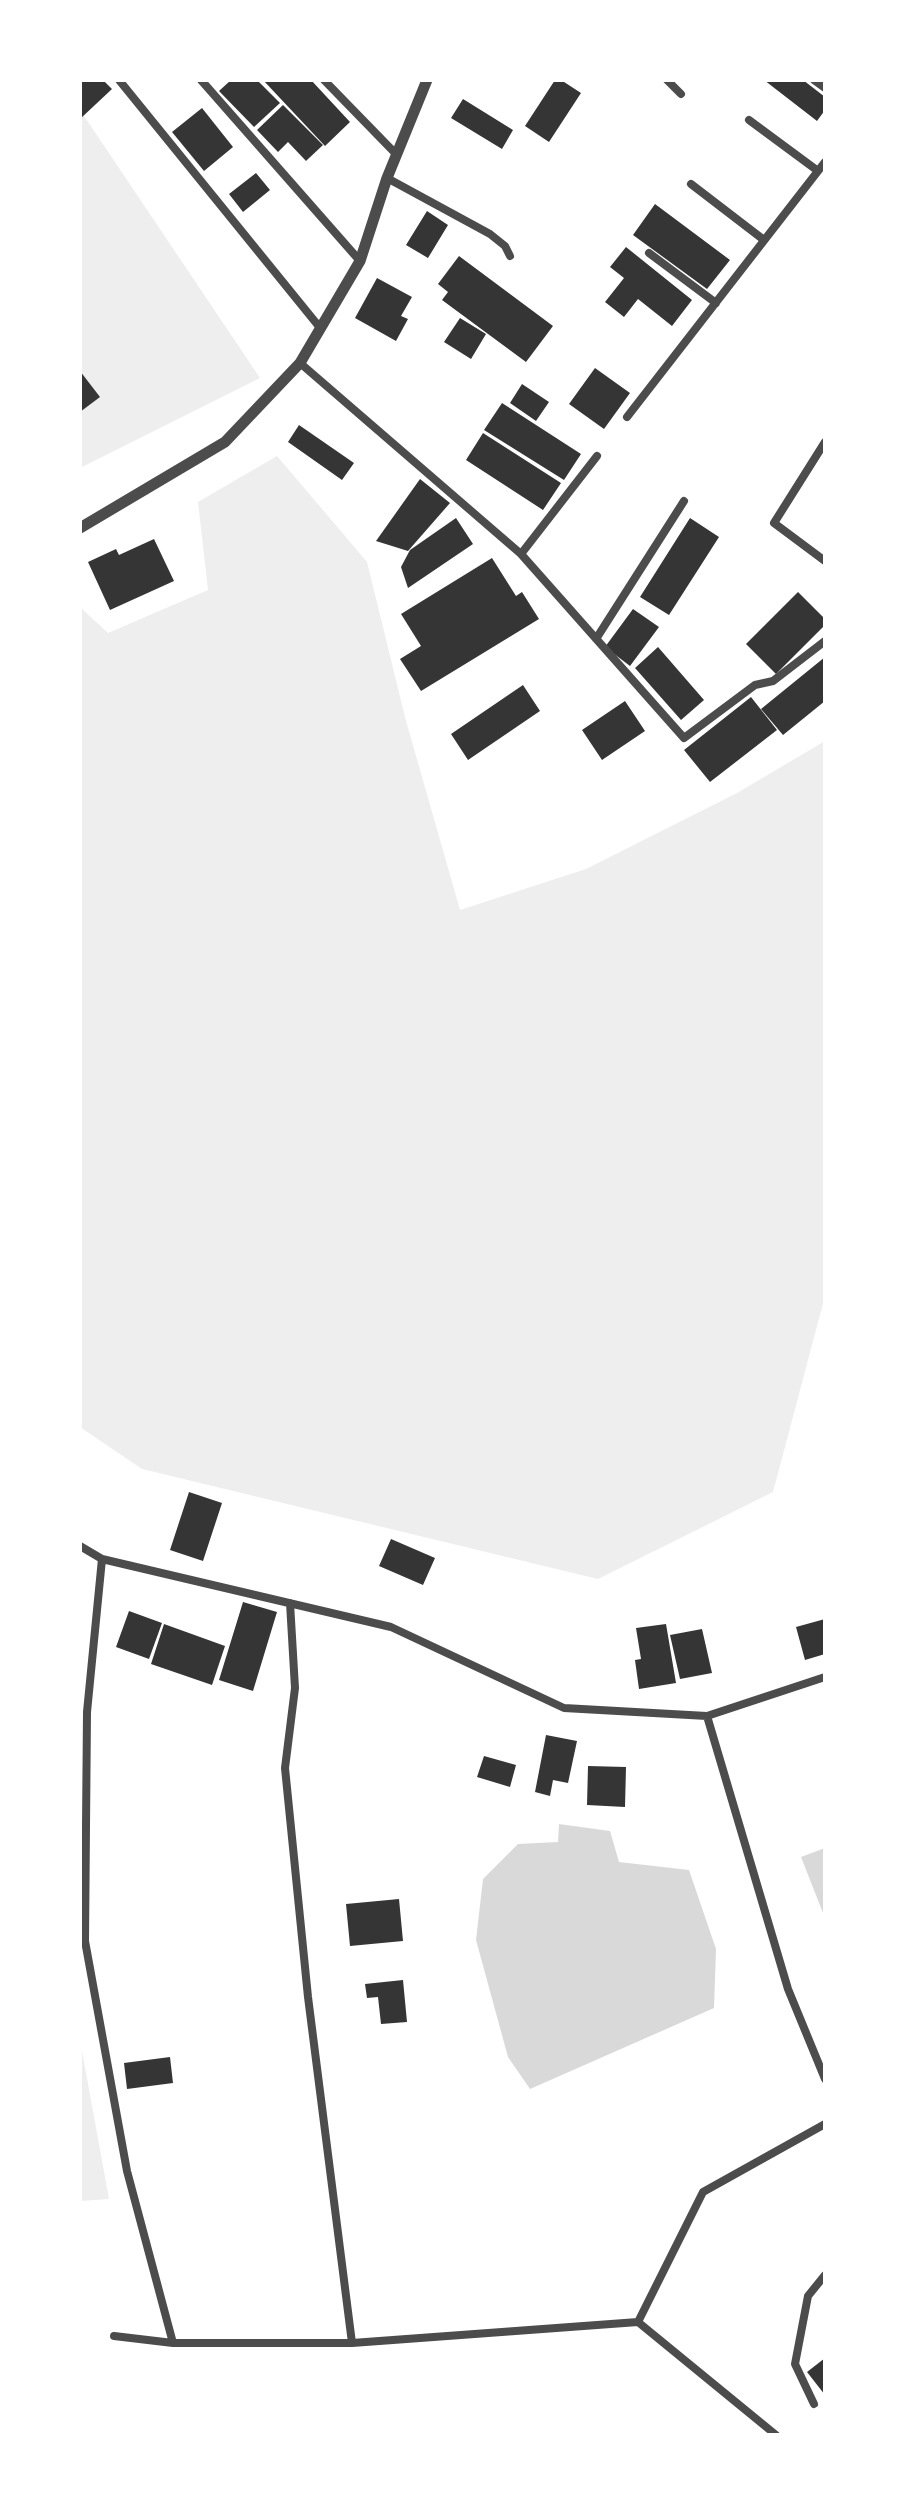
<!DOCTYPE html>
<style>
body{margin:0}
#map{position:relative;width:905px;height:2515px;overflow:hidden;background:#fff;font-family:"IBM Plex Sans",sans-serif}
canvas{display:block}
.frame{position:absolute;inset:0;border:82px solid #fff;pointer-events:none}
</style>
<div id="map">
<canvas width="905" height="2515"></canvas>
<div class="frame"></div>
</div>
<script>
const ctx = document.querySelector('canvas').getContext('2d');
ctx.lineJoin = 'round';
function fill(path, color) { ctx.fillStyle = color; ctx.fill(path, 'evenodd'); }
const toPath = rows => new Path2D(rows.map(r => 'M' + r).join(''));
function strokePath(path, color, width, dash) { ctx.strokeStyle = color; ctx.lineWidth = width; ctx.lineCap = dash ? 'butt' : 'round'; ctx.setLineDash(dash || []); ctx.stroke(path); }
fill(toPath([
 [80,110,260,378,80,468],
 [277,456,367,562,406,721,460,910,586,869,737,793,825,741,825,1296,773,1492,598,1579,142,1469,80,1427,80,607,108,633,208,590,198,502],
 [80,2040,109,2199,80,2201]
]), '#eee');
fill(toPath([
 [559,1824,610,1831,619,1862,689,1870,716,1949,714,2008,530,2089,508,2057,476,1940,483,1879,518,1844,558,1842],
 [825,1848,825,1918,801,1857]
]), '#d9d9d9');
fill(toPath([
 [80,80,103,80,112,89,80,119],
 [231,80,257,80,280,103,254,127,219,91],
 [263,80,311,80,350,122,325,146],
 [555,80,561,80,581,93,549,142,525,126],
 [764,80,803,80,825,97,825,110,817,121],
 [463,99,513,130,502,149,451,118],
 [283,105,323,145,306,161,288,142,278,152,257,130],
 [202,108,233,147,204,171,172,132],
 [256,173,270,190,243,212,229,194],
 [655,204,730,260,707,289,633,235],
 [427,211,448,225,428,258,406,245],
 [626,247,692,300,672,326,638,299,624,317,605,302,624,278,610,267],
 [459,256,553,326,526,362,442,300,448,292,438,284],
 [377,278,412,297,401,316,408,319,396,341,355,318],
 [460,318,486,334,471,359,444,342],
 [595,368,630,393,604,429,569,404],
 [80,371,100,397,80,412],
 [522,384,549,402,536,421,510,403],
 [502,403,581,454,564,480,484,430],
 [299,425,354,463,342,480,288,442],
 [483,433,561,483,543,510,466,460],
 [420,479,450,503,408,551,376,541],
 [456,518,473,544,408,588,401,567,410,550],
 [690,518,719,537,669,615,640,597],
 [154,539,174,581,110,610,88,562,116,549,119,555],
 [492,558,516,596,522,592,539,619,421,691,400,659,421,646,401,614],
 [798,592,825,619,825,625,776,674,746,644],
 [633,609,659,627,630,666,605,647],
 [658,647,704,700,681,720,635,668],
 [825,657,825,701,783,735,761,709],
 [523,685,540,711,468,760,451,734],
 [751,697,777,730,710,782,684,750],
 [625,701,645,731,602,760,582,730],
 [189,1492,222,1503,203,1561,170,1550],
 [391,1539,435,1558,423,1585,379,1566],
 [243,1602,277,1612,253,1691,219,1680],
 [129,1611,162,1623,149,1659,116,1647],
 [825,1619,825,1654,805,1660,796,1627],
 [164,1624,225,1646,212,1685,151,1664],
 [666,1624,676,1683,639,1689,635,1660,641,1659,636,1628],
 [702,1629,712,1673,680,1679,670,1635],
 [546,1735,577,1741,568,1783,553,1780,550,1796,535,1792],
 [484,1756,516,1765,510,1787,477,1777],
 [588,1766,626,1767,625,1807,587,1805],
 [399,1899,403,1941,350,1946,346,1904],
 [403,1980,407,2022,381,2024,378,1997,367,1998,365,1984],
 [170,2057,173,2083,127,2089,124,2063],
 [825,2358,825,2395,807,2372]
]), '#353535');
strokePath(toPath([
 [119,80,321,329],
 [201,80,360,261],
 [324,80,396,154],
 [667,80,681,94],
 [814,80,825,88],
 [749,120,818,171],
 [387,178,490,234,505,246,510,256],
 [691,184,764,240],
 [649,253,716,303],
 [300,363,521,554,684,738,755,685,773,681,825,641],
 [627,417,825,162],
 [825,442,774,523,825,561],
 [521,554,597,456],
 [596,639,684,501],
 [80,1546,102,1559,391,1627,564,1708,707,1716,825,1677],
 [102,1559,87,1712,85,1941,127,2171,173,2343],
 [290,1603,295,1688,285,1768,308,1997,352,2343],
 [707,1716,788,1989,825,2079],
 [638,2322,703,2192,825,2124],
 [114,2336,173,2343,352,2343,638,2322,776,2435],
 [814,2404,795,2364,808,2296,825,2275]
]), '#4c4c4c', 8);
strokePath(toPath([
 [80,528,225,442,300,363,360,261,387,178,427,80]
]), '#4c4c4c', 11);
</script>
